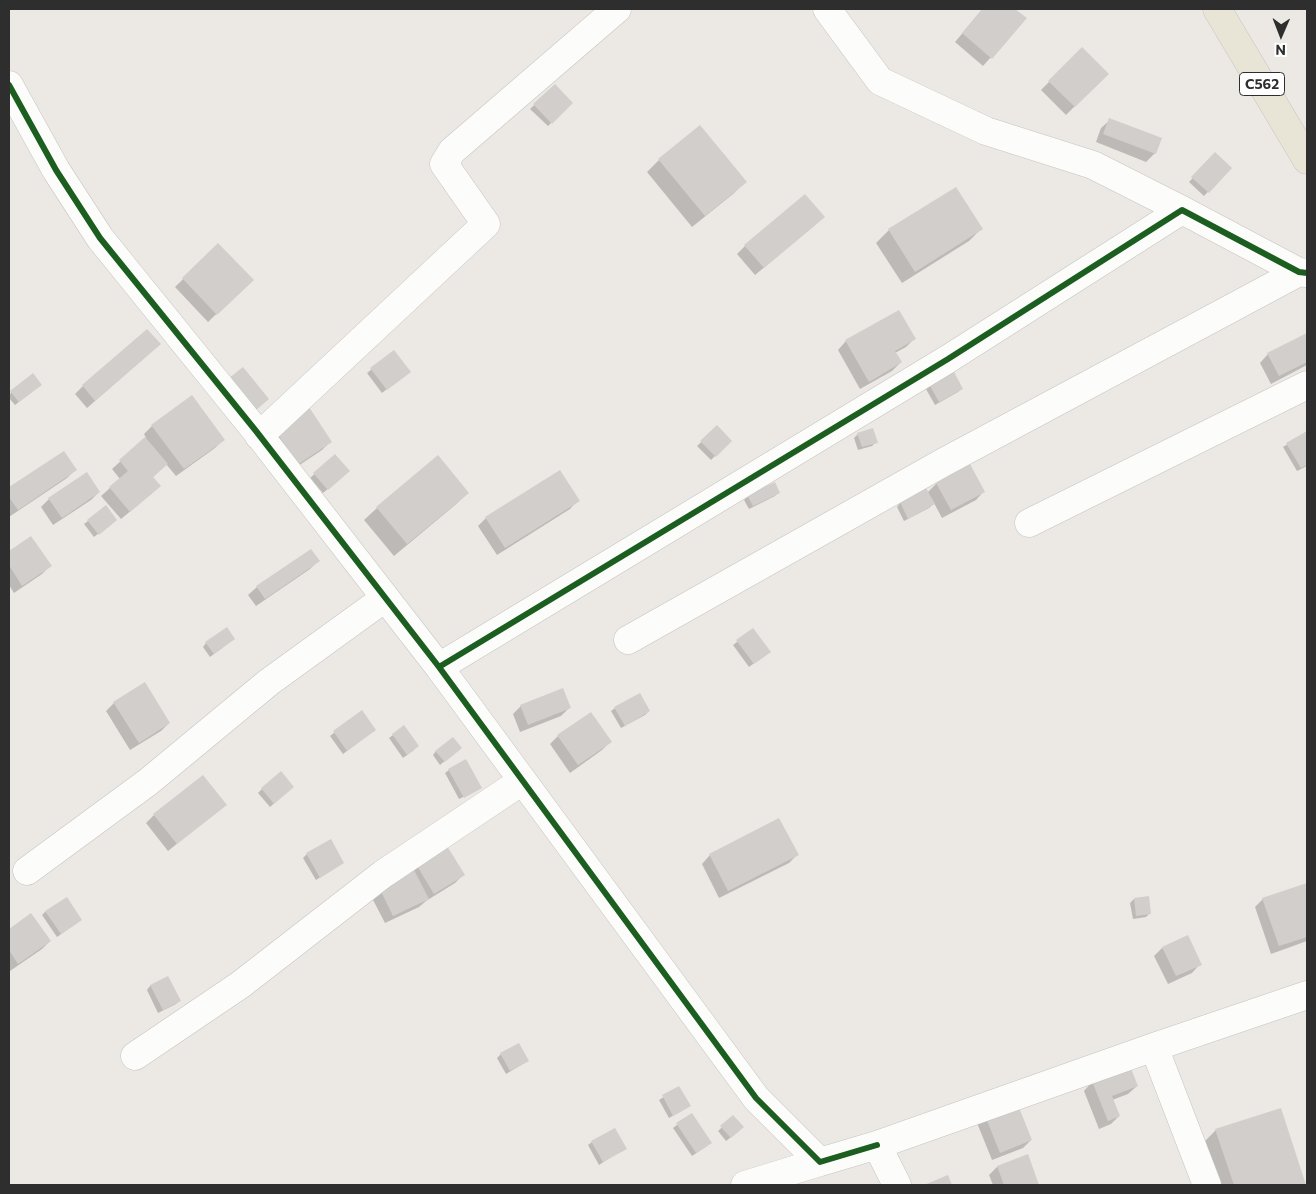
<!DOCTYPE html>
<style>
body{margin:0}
#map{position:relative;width:1316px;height:1194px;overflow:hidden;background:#ece8e4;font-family:Commissioner,sans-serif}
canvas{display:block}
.frame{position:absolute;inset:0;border:10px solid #2e2e2e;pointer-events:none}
.north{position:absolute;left:1256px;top:10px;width:50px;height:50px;-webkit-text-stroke:4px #fff;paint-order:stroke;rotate:181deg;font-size:14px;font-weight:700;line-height:20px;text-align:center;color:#2e2e2e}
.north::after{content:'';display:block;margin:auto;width:18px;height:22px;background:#2e2e2e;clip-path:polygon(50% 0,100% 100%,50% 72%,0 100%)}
</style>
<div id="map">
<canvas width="1316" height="1194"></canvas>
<div class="frame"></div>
<div class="north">N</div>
</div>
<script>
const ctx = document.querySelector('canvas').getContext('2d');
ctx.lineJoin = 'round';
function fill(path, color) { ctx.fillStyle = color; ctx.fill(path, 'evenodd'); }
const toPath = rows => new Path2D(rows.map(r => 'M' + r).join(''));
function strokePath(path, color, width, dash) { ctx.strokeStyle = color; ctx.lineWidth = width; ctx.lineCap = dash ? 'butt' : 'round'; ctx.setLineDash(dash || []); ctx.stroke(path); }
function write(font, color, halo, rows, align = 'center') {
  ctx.font = font + ' Commissioner,sans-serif'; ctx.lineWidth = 4; ctx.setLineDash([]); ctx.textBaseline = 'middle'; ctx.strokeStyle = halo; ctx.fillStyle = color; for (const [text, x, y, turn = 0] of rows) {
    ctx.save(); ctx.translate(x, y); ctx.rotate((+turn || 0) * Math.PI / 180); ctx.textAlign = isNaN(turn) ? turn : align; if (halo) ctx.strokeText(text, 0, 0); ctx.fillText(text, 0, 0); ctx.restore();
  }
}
fill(toPath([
 [983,9,1013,9,1025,19,983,66,955,42],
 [1082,49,1107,74,1066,115,1041,90],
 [555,85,572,103,548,126,530,109],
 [1110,120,1155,153,1146,162,1096,142,1101,128],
 [1215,154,1230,168,1204,196,1189,182],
 [659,160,745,182,733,194,692,227,647,172],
 [956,188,981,229,969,241,902,283,876,243,889,230],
 [815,225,755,275,737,254,745,246],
 [218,245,252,280,208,322,175,287],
 [1307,335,1307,365,1271,384,1260,363,1268,354],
 [914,339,906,347,895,353,901,362,892,371,860,389,838,350,846,341],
 [151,352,87,408,75,394,83,386],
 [394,352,405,375,382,393,367,373],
 [930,385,962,388,958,392,935,405,926,389],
 [37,388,15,405,9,398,11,392],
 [191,397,223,440,215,448,176,476,166,464,152,478,151,494,121,519,101,496,120,479,112,469,146,438,144,434,152,426],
 [274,427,330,442,322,450,289,472],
 [717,427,730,441,711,460,697,446],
 [1307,432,1307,466,1297,471,1283,447],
 [858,434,876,442,872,446,858,450,854,438],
 [63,452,75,470,67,478,9,517,9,489],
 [335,456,345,474,323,493,310,478],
 [438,457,468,493,455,505,394,556,364,520,377,508],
 [970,466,984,491,976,500,942,518,934,503,929,508,904,521,897,507,900,503,927,493,936,484],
 [99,492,91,500,53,525,41,507,49,499],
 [778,492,775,496,749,509,744,500,748,496],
 [578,500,570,509,497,555,478,526,486,518],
 [88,521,112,523,94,537,84,524],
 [31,537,50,566,42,574,14,593,9,585,9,552],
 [311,550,318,561,310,569,256,606,248,595,257,587],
 [753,630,765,655,749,667,733,645],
 [234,639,210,657,203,647,206,643],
 [114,703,169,723,161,731,130,750,106,711],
 [521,706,569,708,561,716,520,732,513,714],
 [615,708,649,711,645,715,621,728,611,711],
 [361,712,371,733,343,754,330,736],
 [393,735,414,750,403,758,389,738],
 [558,736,610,742,602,750,570,773,550,744],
 [436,751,457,751,440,765,433,755],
 [449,770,481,788,459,799,445,773],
 [262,789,289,790,270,807,258,793],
 [225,805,168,851,146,823,154,815],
 [307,854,343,863,316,880,303,858],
 [710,855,797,855,789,863,719,898,702,864],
 [417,865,463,875,455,883,426,901,419,907,385,923,371,896],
 [1307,884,1307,941,1271,954,1255,907,1263,899],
 [1134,899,1150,913,1146,917,1133,919,1130,903],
 [46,911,77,923,57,937,42,915],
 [31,915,50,941,42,949,10,971,9,930],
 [1162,948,1200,964,1192,973,1168,984,1154,956],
 [168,977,180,1000,176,1004,158,1013,147,990,150,986],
 [501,1054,528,1061,506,1074,497,1058],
 [1092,1082,1137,1086,1128,1094,1112,1100,1119,1116,1111,1124,1099,1129,1084,1091],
 [679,1087,685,1109,669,1118,659,1100],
 [1280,1110,1304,1185,1218,1185,1204,1142,1216,1130],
 [691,1114,707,1146,692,1156,673,1128],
 [985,1115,1031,1140,1023,1148,992,1160,977,1123],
 [733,1117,739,1131,726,1141,718,1131],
 [592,1142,625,1148,599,1165,588,1145],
 [1027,1156,1038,1185,993,1185,989,1175,997,1167]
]), '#0003');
fill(toPath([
 [982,9,1015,9,1027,18,992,59,962,33],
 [1082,47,1109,74,1075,107,1048,81],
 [555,84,573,103,552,124,533,104],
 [1109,118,1162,138,1156,154,1103,134],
 [700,125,747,182,705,216,658,159],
 [1215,152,1232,168,1209,193,1191,177],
 [956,187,983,229,915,272,888,229],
 [805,194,825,217,764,268,744,245],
 [218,243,254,280,217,315,182,278],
 [899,310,916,339,895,351,902,362,869,382,845,340],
 [147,329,161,344,95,401,82,385],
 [1307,333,1307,362,1279,376,1267,353],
 [394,350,411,372,387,390,370,368],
 [243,367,269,399,255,411,228,379],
 [953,370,963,389,939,402,929,384],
 [33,373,42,385,19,402,10,391],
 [192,395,225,440,184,469,151,425],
 [307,404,332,442,297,465,273,426],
 [717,425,732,441,716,457,700,441],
 [873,428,878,443,862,447,857,433],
 [1307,431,1307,465,1301,468,1286,443],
 [145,437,168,464,153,477,161,486,130,512,109,487,128,471,119,460],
 [64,451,77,470,18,510,9,497,9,487],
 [335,454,350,471,328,490,313,473],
 [438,455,469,493,407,544,376,507],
 [970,464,985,492,951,510,936,483],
 [560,470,580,501,505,548,485,517],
 [87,472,100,492,62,518,48,498],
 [775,482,780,493,753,506,747,495],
 [926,488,935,504,908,519,900,502],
 [106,505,117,520,99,535,87,520],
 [31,536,52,566,22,586,9,565,9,551],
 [311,549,320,561,265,599,256,586],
 [227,627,235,639,214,654,205,642],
 [753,628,771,652,754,664,736,640],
 [145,682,170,723,139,743,113,702],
 [563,688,571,708,528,725,520,705],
 [640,693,650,711,625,726,614,707],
 [362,710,376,730,347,751,333,731],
 [591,712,612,742,578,765,557,735],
 [404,725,419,746,407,755,392,734],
 [453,737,462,748,445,762,435,751],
 [466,759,482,788,464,798,448,769],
 [281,771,294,787,274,804,261,788],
 [203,775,227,805,177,844,153,814],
 [779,818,799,855,728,891,709,854],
 [331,839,344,863,320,878,306,853],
 [447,846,465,875,434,894,416,864],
 [414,870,429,899,393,916,379,887],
 [1307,883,1307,937,1279,946,1262,898],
 [1149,896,1151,914,1136,916,1134,898],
 [67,897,82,920,61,934,45,911],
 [31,913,51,941,18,964,9,950,9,929],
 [1188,935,1202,965,1176,976,1162,947],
 [168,976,181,1001,163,1010,150,985],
 [519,1043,529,1061,510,1071,500,1053],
 [1130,1066,1138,1086,1112,1096,1120,1116,1108,1121,1092,1081],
 [679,1086,691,1106,673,1116,662,1095],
 [1016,1100,1032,1140,1000,1153,984,1113],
 [1281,1108,1306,1185,1234,1185,1215,1129],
 [692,1113,712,1143,696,1153,676,1123],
 [733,1115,744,1127,731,1138,720,1126],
 [615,1128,627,1149,603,1162,591,1141],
 [1028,1154,1039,1185,1004,1185,997,1166],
 [948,1175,952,1185,924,1185]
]), '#d1cecb');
const street = toPath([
 [827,9,880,81,986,131,1093,165,1182,210],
 [9,85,56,170,100,238,256,431,439,667,756,1098,820,1162,877,1145],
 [259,436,486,224,444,164,452,151,617,9],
 [1029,523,1307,385],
 [628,640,944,462,1299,272],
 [439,667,948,359,1182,210,1299,272,1307,273],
 [27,871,148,782,269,682,385,598],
 [1154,1047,1207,1185],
 [135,1056,240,985,383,874,522,781],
 [745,1185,820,1162],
 [897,1185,877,1145,1154,1047,1307,995]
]);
const primary = toPath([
 [1217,9,1307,160]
]);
strokePath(street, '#c5c4c5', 29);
strokePath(primary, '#c6c5c4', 29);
strokePath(street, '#fcfcfb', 28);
strokePath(primary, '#e8e4d6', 28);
strokePath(toPath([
 [9,85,56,170,100,238,256,431,439,667,756,1098,820,1162,877,1145],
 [439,667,948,359,1182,210,1299,272,1307,273]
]), '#1b5e20', 6);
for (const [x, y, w] of [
 [1262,84,45]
]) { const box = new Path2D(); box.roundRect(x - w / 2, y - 11.5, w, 23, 4); ctx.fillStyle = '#fff'; ctx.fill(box); strokePath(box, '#2e2e2e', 1); }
write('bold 14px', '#2e2e2e', null, [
 ["C562",1262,84]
]);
</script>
